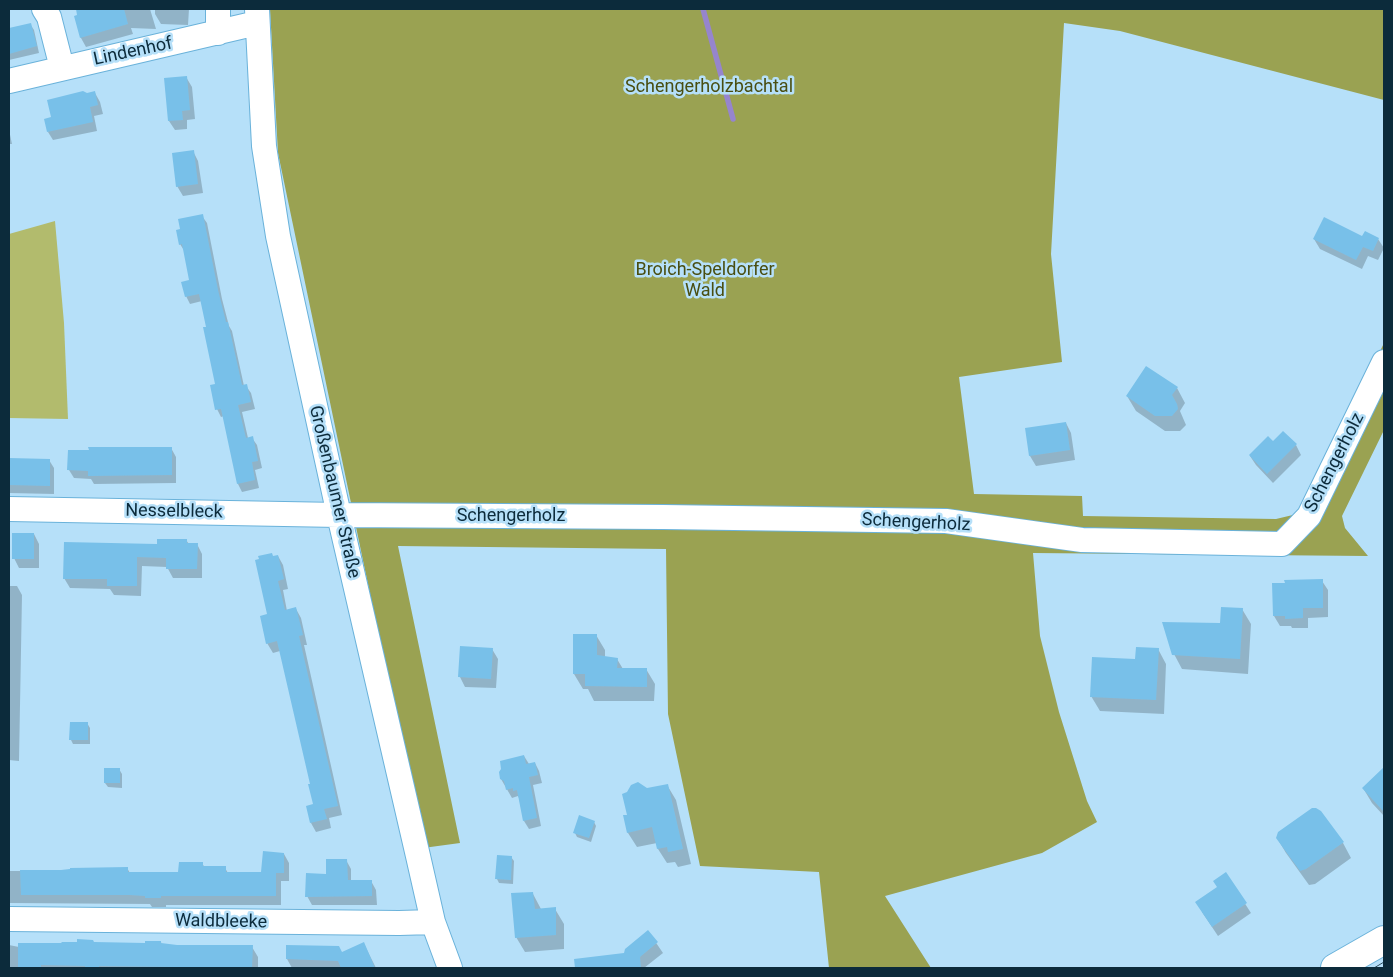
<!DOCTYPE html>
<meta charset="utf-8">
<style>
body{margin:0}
#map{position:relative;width:1393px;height:977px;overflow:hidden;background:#b6e0f9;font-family:Roboto,sans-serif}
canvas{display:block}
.frame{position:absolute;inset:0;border:10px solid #0c2b3b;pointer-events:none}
</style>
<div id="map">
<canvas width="1393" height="977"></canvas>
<div class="frame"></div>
</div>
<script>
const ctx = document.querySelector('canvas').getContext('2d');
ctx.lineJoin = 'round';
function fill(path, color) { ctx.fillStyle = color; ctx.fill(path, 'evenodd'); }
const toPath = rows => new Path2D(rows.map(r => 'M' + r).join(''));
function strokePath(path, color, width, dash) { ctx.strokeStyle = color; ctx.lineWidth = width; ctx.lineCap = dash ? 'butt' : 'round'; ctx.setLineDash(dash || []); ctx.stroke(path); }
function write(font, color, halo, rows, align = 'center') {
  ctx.font = font + ' Roboto,sans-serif'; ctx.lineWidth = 5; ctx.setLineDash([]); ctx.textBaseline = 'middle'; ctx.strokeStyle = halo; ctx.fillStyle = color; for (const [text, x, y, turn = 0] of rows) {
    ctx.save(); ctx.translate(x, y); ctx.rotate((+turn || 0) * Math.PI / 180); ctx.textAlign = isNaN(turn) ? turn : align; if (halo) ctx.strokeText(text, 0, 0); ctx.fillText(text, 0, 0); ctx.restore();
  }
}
fill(toPath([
 [55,221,64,323,68,419,9,418,9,234]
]), '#b2bb6d');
fill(toPath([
 [270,9,1384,9,1384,100,1120,31,1064,23,1051,254,1062,362,959,377,974,494,1082,496,1083,516,1276,519,1297,514,1307,502,1384,343,1384,430,1342,516,1345,528,1368,556,1033,553,1040,636,1059,712,1087,801,1097,822,1042,853,885,896,931,968,829,968,819,872,700,866,668,714,666,549,398,546,460,843,423,848,278,153]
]), '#9aa252');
fill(toPath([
 [77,9,94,9,96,11,106,9,113,9,114,11,121,9,150,9,156,29,131,28,133,34,86,47,81,38],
 [155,9,189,9,188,25,161,24,155,14],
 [30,24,34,30,39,53,9,60,9,29],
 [186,77,192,87,195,119,187,120,187,129,175,130,169,121],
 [95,93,100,102,103,114,94,116,97,131,53,140,48,132,53,118,87,94],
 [9,130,12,144,9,144],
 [193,151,198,161,203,193,183,196,177,186],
 [202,216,207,223,222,299,229,326,232,331,244,386,246,386,251,393,255,409,242,412,248,438,252,438,257,445,262,468,255,470,259,488,242,492,238,484,224,416,221,417,217,409,217,384,202,301,190,304,186,296,190,281,185,252,180,244,181,230],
 [1363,238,1378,239,1384,248,1378,260,1368,256,1362,269,1320,249,1314,239],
 [1177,388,1185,403,1180,411,1186,425,1180,431,1165,431,1136,411,1127,396],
 [1066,423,1071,433,1075,460,1036,466,1030,456,1026,429],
 [1296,445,1301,455,1273,483,1256,465,1250,456],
 [171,448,176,457,176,483,94,484,91,479,74,478,69,470],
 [9,459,49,460,54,468,54,494,9,493],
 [34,534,39,544,39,568,19,568,14,558],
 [186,540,189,544,197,544,202,554,202,578,173,578,167,567,142,566,141,596,114,595,110,589,70,588,64,578,158,545],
 [278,556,283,565,288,589,283,590,287,611,296,609,301,618,307,645,304,645,342,815,329,818,331,828,316,832,311,823,314,805,312,785,280,651,273,653,267,643,273,557],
 [1322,581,1328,590,1328,617,1308,618,1308,628,1292,628,1291,626,1280,626,1274,616,1273,584],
 [9,586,17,586,22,595,19,761,9,760],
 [1242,609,1251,624,1248,674,1182,669,1174,654],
 [596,635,605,650,605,657,617,659,623,669,646,669,655,684,654,701,594,701,588,689,583,689,574,674],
 [492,649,498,659,496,688,465,687,460,677],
 [1158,649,1166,664,1164,714,1100,711,1091,696,1137,660],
 [87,723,90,728,90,744,73,744,71,740],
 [524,756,529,764,535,763,539,771,542,783,533,785,541,826,529,829,524,821,519,798,518,796,512,798,501,779],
 [119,769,122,774,122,788,108,787,105,783],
 [1384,769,1384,816,1372,803,1363,788],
 [667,785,676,800,691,864,678,867,675,862,667,863,658,849,657,843,637,847,628,833,628,815],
 [594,822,596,826,591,842,577,837,575,833],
 [1277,838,1343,843,1351,858,1315,884,1309,885,1286,853],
 [284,854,289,863,289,881,281,881,281,905,166,905,166,907,152,907,150,904,9,903,9,871,61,871,127,868,130,873,180,873,202,863,205,868,225,868,228,873,262,873],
 [511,857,514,861,513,884,499,883,497,879],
 [346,860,351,869,351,881,371,881,376,890,377,905,312,905,307,896,328,875],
 [1226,874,1251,913,1218,936,1202,912],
 [533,894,541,909,555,909,564,924,564,949,525,952,516,937],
 [648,931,663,953,644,968,601,968,600,957,625,954],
 [161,942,162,945,177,946,252,947,258,957,258,968,9,968,9,945,19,947,94,944,146,944],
 [364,944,376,968,292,968,287,959,287,946,342,953]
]), '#0003');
strokePath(toPath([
 [703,9,733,119]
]), '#9685cd', 5.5);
fill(toPath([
 [76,9,124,9,128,24,80,38,74,16,77,15],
 [31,23,37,46,9,54,9,28],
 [187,76,190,110,182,111,183,120,168,121,164,78],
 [83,91,87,93,95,91,98,105,90,107,93,122,47,132,44,119,51,117,47,100],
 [194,150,198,184,176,187,172,153],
 [203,214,218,290,226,322,228,322,242,385,247,384,251,402,238,405,246,438,253,436,258,461,252,462,255,480,237,484,221,409,215,410,210,385,215,384,203,327,206,327,199,294,185,297,181,282,189,280,182,244,179,245,176,230,180,229,178,219],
 [1324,217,1362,236,1365,231,1379,238,1373,251,1363,247,1356,260,1313,239],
 [1146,366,1178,387,1172,395,1177,404,1178,409,1172,416,1155,416,1126,396],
 [1066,422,1070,450,1029,456,1025,428],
 [1283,431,1297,444,1267,474,1249,455,1268,436,1273,441],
 [88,447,172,447,172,475,88,476,88,471,67,470,68,450,89,450],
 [9,458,50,459,50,486,9,485],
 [12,533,34,533,34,559,12,559],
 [157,539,187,539,187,543,198,543,197,569,166,569,166,558,137,557,137,586,107,586,107,579,63,579,64,542,157,544],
 [272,553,273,556,278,555,284,579,278,581,285,610,296,607,303,635,299,636,338,806,324,809,327,819,310,823,306,806,313,804,308,784,310,784,277,641,266,644,260,616,267,614,255,560,259,559,258,556],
 [1323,579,1323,608,1303,608,1303,618,1285,619,1285,616,1273,616,1272,583,1285,583,1284,580],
 [1221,607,1243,608,1240,659,1172,655,1162,622,1220,623],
 [573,634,597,634,597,655,618,658,617,668,647,668,647,687,585,686,585,674,573,674],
 [460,646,493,648,491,679,458,677],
 [1136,647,1159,648,1156,700,1090,697,1092,657,1135,659],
 [70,722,88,722,88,740,69,740],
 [524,755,526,764,535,762,538,775,529,777,537,818,523,821,517,790,513,791,513,788,506,790,504,781,500,779,499,772,501,769,500,761],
 [1384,767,1384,812,1362,788],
 [104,768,120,768,120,783,104,783],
 [638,782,647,788,668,784,683,849,668,852,667,847,657,849,652,827,627,833,623,815,627,815,622,794,627,792,631,785],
 [1312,808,1316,808,1321,811,1344,842,1306,869,1300,871,1276,838,1278,832],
 [579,815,595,821,589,838,573,833],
 [263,851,284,853,284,873,276,873,276,896,161,896,161,898,145,898,145,896,130,895,21,895,20,870,61,870,70,869,70,868,128,867,128,872,178,872,179,862,203,862,203,866,226,866,226,872,261,872],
 [497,855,512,856,511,880,495,879],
 [326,859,347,859,348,880,372,880,372,896,305,897,306,873,326,874],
 [1226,872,1247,903,1212,927,1195,902,1217,887,1213,881],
 [533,892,535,909,556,907,556,935,515,938,511,893],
 [648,930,658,942,640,957,641,968,575,968,574,959,624,953,625,949],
 [77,939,93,940,94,942,145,943,145,941,161,941,161,943,177,945,253,945,252,968,99,966,99,968,85,968,85,966,41,965,41,968,18,967,18,943,61,943,62,942,77,942],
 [364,942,375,968,341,968,338,961,286,959,286,945,339,946,342,952]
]), '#78c0e9');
const minor = toPath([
 [44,9,49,17,62,68],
 [218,9,218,33],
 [257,9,264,146,278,236,339,515,418,856,433,922,450,968],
 [9,81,257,23],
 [9,509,339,515,663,517,946,521,1082,540,1282,544,1309,516,1384,362],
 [9,919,399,923,433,922]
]);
const major = toPath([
 [1335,968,1384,940]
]);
strokePath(minor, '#6ab2da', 26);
strokePath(major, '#6ab2da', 30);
strokePath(minor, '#fff', 24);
strokePath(major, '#fff', 28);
strokePath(toPath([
 [1374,968,1384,962]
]), '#2d4e60', 1);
write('18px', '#0c2b3b', '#b6e0f9', [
 ["Lindenhof",133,52,-12],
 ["Schengerholz",1335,463,-63],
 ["Großenbaumer Straße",334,492,77],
 ["Nesselbleck",174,512,1],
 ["Schengerholz",511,516],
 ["Schengerholz",916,523,3],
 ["Waldbleeke",221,922,1]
]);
write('18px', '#494e11', '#b6e0f9', [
 ["Schengerholzbachtal",709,87],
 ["Broich-Speldorfer",705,270],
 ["Wald",705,291]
]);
</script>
